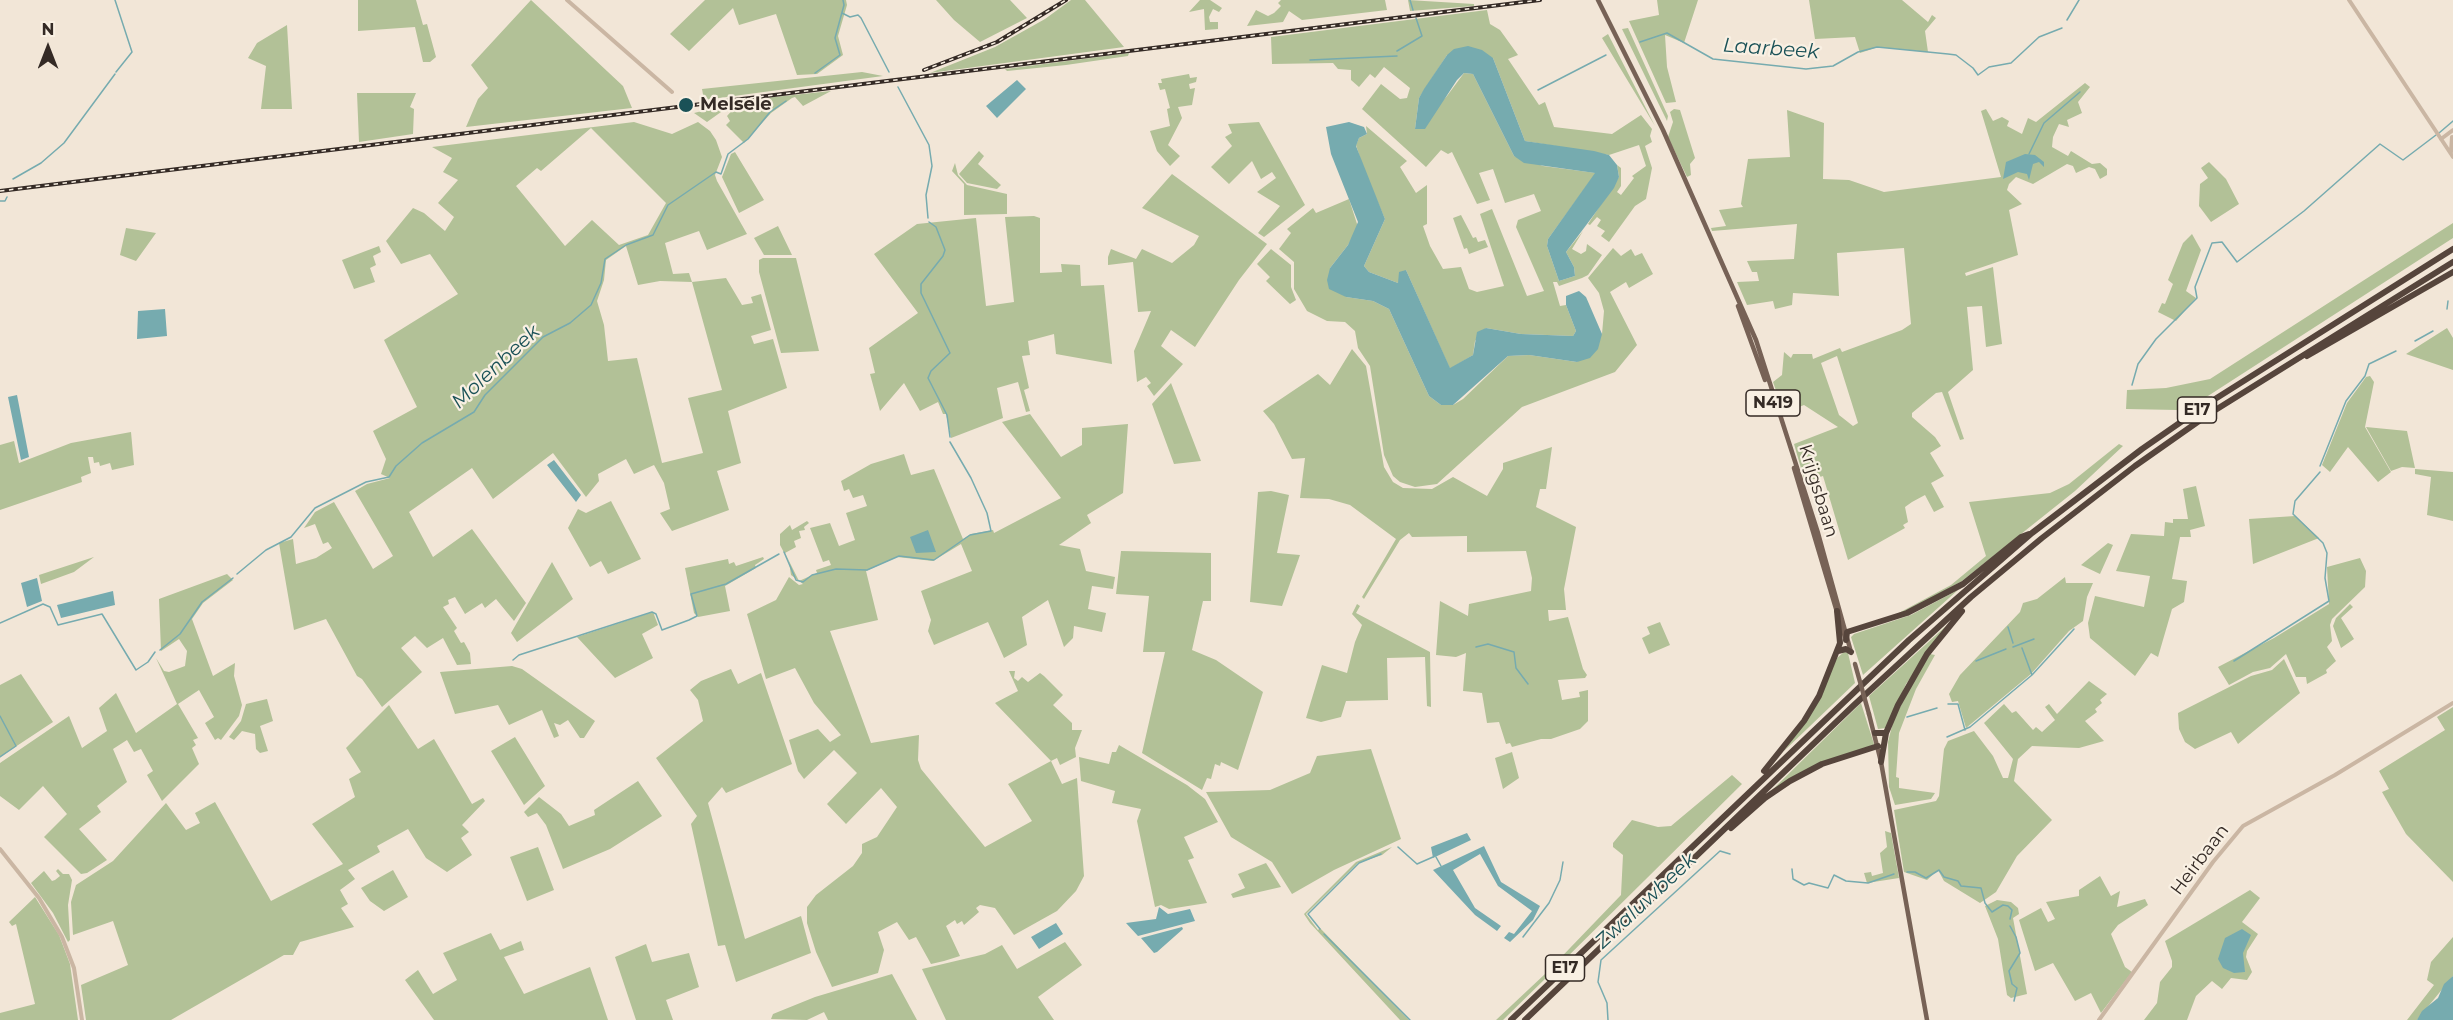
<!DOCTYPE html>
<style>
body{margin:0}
#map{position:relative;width:2453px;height:1020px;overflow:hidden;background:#f2e6d7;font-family:Montserrat,sans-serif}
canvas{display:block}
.north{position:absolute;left:18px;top:18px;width:60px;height:60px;-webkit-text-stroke:4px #f9f0e3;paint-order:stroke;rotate:0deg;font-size:16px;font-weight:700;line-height:24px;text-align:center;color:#342a25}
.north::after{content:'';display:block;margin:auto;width:21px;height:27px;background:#342a25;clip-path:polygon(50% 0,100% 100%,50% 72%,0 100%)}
</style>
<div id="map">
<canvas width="2453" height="1020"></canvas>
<div class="north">N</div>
</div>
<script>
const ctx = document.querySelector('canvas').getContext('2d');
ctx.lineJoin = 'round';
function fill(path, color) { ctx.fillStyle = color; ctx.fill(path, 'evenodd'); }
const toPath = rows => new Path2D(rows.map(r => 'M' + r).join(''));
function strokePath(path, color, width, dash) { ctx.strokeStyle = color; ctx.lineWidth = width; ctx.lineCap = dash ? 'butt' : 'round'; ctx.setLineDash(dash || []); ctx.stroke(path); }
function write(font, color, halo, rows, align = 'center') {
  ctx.font = font + ' Montserrat,sans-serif'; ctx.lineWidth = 4.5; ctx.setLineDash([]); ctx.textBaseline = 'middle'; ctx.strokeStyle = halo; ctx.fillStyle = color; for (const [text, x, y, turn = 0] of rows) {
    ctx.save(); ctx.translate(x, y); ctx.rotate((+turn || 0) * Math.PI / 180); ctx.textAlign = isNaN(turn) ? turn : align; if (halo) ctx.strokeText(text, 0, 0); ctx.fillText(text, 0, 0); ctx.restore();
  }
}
fill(toPath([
 [358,0,416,0,423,25,427,24,436,57,430,62,423,62,415,27,358,31],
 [531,0,623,86,632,108,466,127,478,99,488,88,471,65],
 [705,0,846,0,847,5,838,36,843,55,817,74,797,75,776,14,739,25,733,8,689,51,670,34],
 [936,0,1010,0,1027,18,980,42,954,20],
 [1071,0,1085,0,1124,47,930,73,995,47,1045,19],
 [1200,0,1210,0,1222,8,1219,12,1213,9,1209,17,1210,22,1218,22,1218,29,1205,30,1204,9,1189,12],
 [1281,0,1385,0,1387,10,1302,20,1289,11,1283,22,1247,26,1256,10,1268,16,1274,13,1281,6,1278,3],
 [1408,0,1474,4,1474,6,1410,11],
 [1657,0,1698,0,1684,43,1665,35,1667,67,1676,102,1666,103,1629,21,1659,15],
 [1809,0,1902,0,1928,22,1932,15,1936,18,1925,31,1928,52,1878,47,1860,53,1855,37,1815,39],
 [1487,10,1490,24,1500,30,1518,55,1508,59,1539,105,1545,102,1554,127,1612,134,1641,115,1652,129,1650,136,1652,142,1645,146,1652,168,1646,199,1635,206,1609,242,1601,236,1605,231,1597,226,1601,220,1597,217,1590,225,1588,224,1619,177,1617,165,1621,168,1621,186,1617,192,1621,195,1634,178,1632,176,1646,166,1639,145,1609,155,1525,141,1493,58,1447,55,1419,98,1415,129,1447,96,1464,73,1473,74,1514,156,1543,166,1596,173,1548,239,1547,246,1559,281,1575,276,1574,267,1566,252,1583,231,1572,249,1581,254,1586,251,1587,244,1602,255,1588,275,1582,278,1559,286,1557,282,1553,282,1560,306,1566,305,1576,331,1573,336,1521,334,1486,328,1475,341,1473,355,1450,369,1406,270,1398,283,1369,272,1364,266,1385,219,1364,170,1356,145,1359,138,1367,134,1366,126,1407,161,1400,167,1416,193,1427,185,1427,224,1423,226,1430,246,1443,269,1461,267,1469,289,1477,292,1504,286,1480,214,1492,209,1527,296,1544,291,1516,227,1518,220,1541,211,1534,194,1505,203,1493,169,1479,173,1490,200,1477,204,1452,152,1448,154,1441,150,1426,167,1362,109,1381,84,1400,99,1407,98,1410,88,1384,67,1375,78,1370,74,1359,87,1351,80,1351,70,1338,69,1333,63,1272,64,1271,37],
 [287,25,292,109,261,109,266,66,248,58,257,43],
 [1628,28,1668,116,1667,121,1622,29],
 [1608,34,1655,126,1602,38],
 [1129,53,1128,56,1066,65,1007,71,1005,69],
 [862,72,883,76,704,100,702,89],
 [1189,74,1190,78,1197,77,1196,82,1189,84,1190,89,1195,88,1192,105,1178,107,1182,118,1168,145,1180,156,1170,166,1157,151,1150,131,1170,126,1167,109,1170,108,1165,89,1160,90,1158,83,1162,83,1161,79],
 [2085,83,2090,87,2078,102,2082,113,2067,120,2069,127,2059,124,2053,137,2052,147,2068,156,2071,151,2092,164,2100,163,2107,169,2107,175,2100,179,2095,169,2089,167,2076,173,2073,166,2067,164,2033,184,2016,177,2009,184,2007,190,2022,204,2009,210,2018,255,1965,273,1966,276,1993,267,2002,344,1986,347,1982,306,1967,307,1973,370,1948,392,1964,439,1960,440,1942,392,1936,393,1912,413,1912,417,1935,437,1941,446,1930,453,1944,476,1931,483,1944,507,1934,512,1925,495,1912,502,1905,507,1908,522,1903,525,1905,528,1848,560,1823,476,1805,482,1794,444,1838,427,1804,405,1784,413,1773,382,1782,375,1784,352,1791,358,1793,354,1812,354,1813,359,1840,348,1842,352,1902,330,1911,324,1904,248,1837,253,1839,296,1793,293,1792,305,1775,309,1773,301,1747,305,1737,282,1759,281,1757,272,1752,272,1747,261,1794,259,1797,224,1712,231,1711,228,1726,226,1719,210,1743,207,1741,204,1748,159,1790,157,1787,110,1824,123,1823,179,1849,180,1884,192,2001,177,1981,111,1986,109,1993,121,2002,117,2009,121,2007,126,2022,134,2028,118,2036,122],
 [1837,356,1858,423,1853,426,1839,415,1821,363],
 [831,91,803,106,795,97,792,98,771,113,744,143,726,125,730,121,727,116,736,106,728,107,707,122,694,113,746,100],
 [357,93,416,93,410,107,414,109,413,134,359,142],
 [1674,109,1680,110,1695,158,1690,164,1691,175,1687,177,1668,137,1673,122,1670,112],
 [634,122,672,134,698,122,710,131,716,140,722,157,715,175,717,181,747,234,707,250,699,231,665,243,673,274,689,273,692,282,726,278,742,305,753,303,751,297,761,294,771,330,751,336,754,344,773,339,787,388,728,411,741,463,717,471,729,510,672,531,660,513,670,509,664,483,654,465,634,474,626,459,598,474,599,481,586,497,553,453,493,499,472,468,409,512,433,557,472,529,526,603,514,621,496,599,485,608,482,603,465,614,455,597,448,600,449,604,443,607,457,628,454,631,461,643,464,642,470,653,471,664,457,665,443,638,427,648,415,636,401,648,422,672,382,707,362,679,357,676,326,619,294,630,279,543,293,539,296,564,316,558,332,548,328,542,323,544,315,524,304,528,315,512,334,502,373,569,393,556,355,491,367,484,390,478,381,474,386,459,373,431,417,407,384,340,458,294,430,254,401,264,386,241,413,208,424,213,445,231,454,217,438,203,458,180,443,172,452,158,432,147],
 [591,128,666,203,648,235,619,245,592,220,565,246,516,186,537,168,541,171],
 [626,246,638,285,660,281,692,282,722,390,688,398,703,453,662,463,637,358,608,361,604,325,597,301,604,280,606,260],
 [1259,122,1305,205,1264,237,1258,233,1280,206,1257,192,1276,178,1272,172,1261,179,1252,161,1229,184,1211,167,1232,146,1225,137,1232,133,1228,124],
 [979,151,984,156,978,164,1001,185,997,189,967,183,959,174],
 [735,152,764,200,739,213,722,177,731,154],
 [2209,162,2226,179,2239,204,2211,222,2199,206,2200,184,2208,178,2201,168],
 [955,163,958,175,967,185,1007,194,1007,214,964,215,964,184,952,171],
 [1172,174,1267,244,1239,280,1195,347,1171,330,1161,346,1183,364,1154,396,1147,386,1151,383,1146,377,1137,382,1134,351,1151,311,1138,312,1133,262,1108,265,1108,257,1111,249,1136,259,1142,249,1172,263,1194,245,1199,236,1142,208],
 [1349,199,1358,227,1348,245,1330,268,1346,297,1373,301,1389,309,1429,396,1441,405,1453,405,1463,399,1508,356,1529,355,1577,362,1602,334,1604,311,1599,293,1588,278,1613,248,1621,256,1631,249,1635,256,1642,253,1653,274,1629,288,1626,282,1610,292,1637,345,1615,372,1522,407,1437,484,1415,487,1400,482,1393,476,1384,455,1370,366,1358,348,1355,331,1345,322,1327,321,1307,311,1294,289,1294,262,1279,249,1291,233,1287,229,1313,208,1316,213],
 [1461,215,1473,238,1476,237,1478,242,1485,240,1488,247,1469,254,1467,248,1464,249,1453,218],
 [1034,216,1040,218,1040,273,1062,272,1061,264,1080,265,1081,286,1104,285,1112,364,1056,354,1054,334,1028,341,1030,355,1022,356,1029,388,1024,390,1030,411,1026,412,1018,382,997,388,1003,418,951,438,946,414,943,414,938,402,920,411,904,383,880,411,870,374,875,373,869,348,918,313,874,254,917,224,976,218,986,306,1014,302,1005,217],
 [2453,223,2453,238,2180,414,2177,410,2126,409,2127,390,2166,388,2210,379],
 [778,226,792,255,764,255,754,238],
 [126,228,156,233,136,261,120,255],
 [2192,234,2201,250,2186,291,2196,298,2176,321,2158,312,2162,303,2165,304,2173,284,2168,280,2183,243],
 [379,246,381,252,373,256,376,265,370,268,375,282,354,289,342,260],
 [1271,249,1291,265,1291,287,1296,300,1290,304,1266,281,1270,277,1257,264],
 [763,258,796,258,819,351,781,353,759,272,759,260],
 [2447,328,2453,338,2453,370,2406,354],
 [1352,349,1366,366,1384,467,1393,482,1403,488,1432,489,1453,477,1487,496,1503,469,1503,463,1552,447,1546,489,1540,489,1536,507,1576,527,1564,589,1566,610,1548,610,1549,621,1568,617,1583,669,1587,675,1585,678,1558,680,1562,700,1580,697,1579,692,1588,690,1588,721,1580,729,1551,739,1541,739,1512,747,1510,743,1506,744,1499,722,1487,723,1482,693,1463,691,1466,653,1456,657,1436,655,1440,601,1468,616,1469,604,1531,591,1532,578,1526,551,1467,552,1467,536,1412,537,1409,533,1400,540,1364,599,1362,597,1396,539,1350,505,1329,499,1300,498,1305,458,1292,459,1274,424,1263,411,1318,374,1330,385],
 [2370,376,2374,382,2365,427,2391,472,2378,482,2348,447,2330,472,2322,465,2347,403,2366,377],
 [1171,383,1201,461,1174,464,1152,404],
 [1030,414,1061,457,1082,445,1082,428,1128,424,1123,493,1087,515,1091,523,1059,545,1080,549,1086,571,1115,577,1113,589,1092,586,1088,609,1106,613,1102,632,1074,626,1073,638,1064,647,1048,600,1022,617,1027,645,1004,658,988,622,934,645,928,631,931,620,921,591,972,571,961,544,933,561,897,557,866,571,878,620,830,631,871,743,919,735,918,760,921,769,985,847,1032,821,1008,784,1051,761,995,703,1018,691,1009,671,1015,671,1014,678,1018,681,1022,677,1028,682,1040,673,1044,676,1063,695,1053,705,1072,723,1072,730,1082,730,1075,748,1076,757,1060,765,1057,758,1051,761,1062,784,1077,778,1084,876,1076,891,1057,911,1014,935,995,908,980,905,976,908,979,912,964,925,962,921,957,924,955,920,946,926,960,956,944,961,931,964,916,937,909,940,897,922,878,932,884,950,878,973,832,987,816,952,807,923,807,907,816,895,853,866,862,853,862,844,877,837,897,807,881,788,846,824,827,804,857,773,834,750,804,779,798,771,789,740,818,729,830,742,841,735,814,703,795,668,766,679,747,614,776,600,789,577,799,585,803,584,791,575,789,562,780,545,780,534,790,525,792,530,807,521,809,523,804,527,805,530,799,531,801,538,794,541,796,547,785,553,799,581,817,573,816,570,831,565,829,560,823,562,810,528,830,523,839,546,855,540,846,513,867,506,863,495,853,498,849,489,844,491,841,481,871,464,904,454,911,475,934,469,963,539,971,534,993,530,994,533,1061,498,1002,422],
 [2366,427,2407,431,2415,468,2402,467,2391,471],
 [131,432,134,465,112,470,110,463,100,466,99,462,94,463,93,457,88,457,91,473,81,477,82,482,0,510,0,445,14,441,19,463,71,443],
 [2119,444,2123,446,2075,491,1962,581,1915,608,1895,615,1951,585,1986,556,1969,502,2050,493,2069,484],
 [2415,469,2453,472,2453,521,2427,515,2431,477,2415,474],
 [2196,486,2205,526,2190,530,2191,537,2180,537,2172,579,2187,581,2184,602,2172,609,2158,657,2151,653,2135,676,2090,638,2088,623,2095,596,2144,607,2150,576,2116,571,2131,534,2164,536,2165,522,2173,523,2173,519,2188,519,2183,489],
 [1271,491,1289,495,1277,553,1300,555,1282,606,1250,602,1258,492],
 [611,501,641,559,608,574,601,561,590,567,568,528,578,509,586,513],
 [2295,516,2319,538,2253,564,2249,519],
 [2108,543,2113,545,2100,574,2081,565],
 [1121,551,1211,553,1211,601,1203,601,1192,650,1216,660,1263,692,1238,770,1221,762,1220,766,1215,764,1211,779,1207,778,1202,790,1142,753,1165,652,1143,652,1149,596,1116,594],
 [94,557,74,572,41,584,39,575],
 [763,557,764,559,755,565,756,568,725,586,730,611,698,617,694,613,685,568,728,559,729,564,734,562,736,566],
 [2360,558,2366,571,2365,587,2332,619,2330,625,2332,641,2327,647,2336,661,2326,670,2327,673,2307,684,2306,677,2296,677,2286,654,2270,668,2253,672,2229,685,2218,667,2274,638,2329,604,2327,567],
 [552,562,573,599,517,642,511,633],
 [227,574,233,580,203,603,192,619,213,676,235,663,234,676,242,705,239,716,221,740,218,738,215,740,205,723,214,717,199,690,178,704,198,738,193,740,196,745,192,748,199,764,162,801,147,775,153,771,141,749,134,752,127,740,113,749,127,782,97,806,101,812,79,829,107,860,87,873,81,874,44,837,67,814,43,786,19,810,0,796,0,763,69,716,82,748,107,731,99,708,116,693,136,733,177,704,156,658,164,671,169,672,185,666,187,651,179,639,161,651,159,599],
 [2065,577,2066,583,2093,583,2087,597,2083,621,2069,631,2031,674,1966,728,1958,701,1952,702,1949,694,1960,675,2020,612,2023,603,2037,599],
 [1958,590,1863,675,1851,637,1854,634,1911,615],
 [1357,604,1360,606,1356,613,1430,652,1431,707,1427,706,1425,657,1387,658,1388,700,1346,701,1341,717,1321,722,1306,718,1322,665,1347,673,1355,642,1362,625,1352,614],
 [2350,604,2353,607,2341,618,2354,639,2341,648,2333,626,2336,618],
 [653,612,658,625,642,634,653,658,615,678,577,637],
 [1660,622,1670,645,1649,654,1642,638,1650,634,1647,627],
 [1946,626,1906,684,1886,728,1878,729,1869,696],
 [1844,652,1848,653,1855,683,1784,751,1809,717,1837,658],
 [1930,654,1935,655,1916,689,1899,733,1896,777,1899,778,1899,788,1935,793,1931,799,1895,805,1889,787,1888,742,1893,722,1908,690],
 [2284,659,2300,693,2238,744,2231,732,2195,749,2185,742,2179,729,2178,713,2251,676,2272,670],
 [512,666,522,669,595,721,584,738,580,738,568,720,560,725,554,723,559,736,554,738,542,710,509,725,498,705,455,714,440,672],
 [731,669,738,684,761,673,792,764,726,793,722,787,708,803,745,939,801,916,811,953,736,982,725,945,718,946,691,824,697,816,656,758,703,721,698,700,690,690,701,681],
 [21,674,53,722,0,757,0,685],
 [2089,681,2107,694,2100,700,2102,703,2095,709,2097,712,2085,721,2104,741,2079,748,2032,746,2018,759,2014,781,2052,820,2017,856,1996,892,1980,903,1944,881,1938,870,1927,880,1904,872,1894,810,1936,801,1939,796,1944,749,1948,741,1974,731,1993,756,2003,778,2008,778,2013,759,1984,723,2004,704,2012,713,2016,711,2033,730,2036,727,2042,732,2055,720,2045,707,2049,704,2057,714],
 [267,699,273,721,260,726,268,751,260,753,256,749,255,734,242,731,234,740,229,737,241,721,246,704],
 [1861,703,1874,744,1872,746,1822,762,1769,793],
 [389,705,418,749,434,739,472,804,483,798,485,801,462,825,469,832,461,838,472,855,447,872,426,858,408,829,377,846,380,852,348,870,355,879,340,890,348,904,341,908,354,927,300,942,293,955,284,955,171,1020,86,1020,81,985,128,965,113,921,73,935,71,902,76,885,113,861,166,803,186,830,200,823,195,813,215,802,271,901,343,864,312,824,355,797,349,779,361,772,346,748],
 [2453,707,2453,882,2406,834,2382,792,2389,789,2379,771,2445,730,2437,717],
 [515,737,545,786,524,805,491,751],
 [1119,745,1187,785,1205,799,1218,822,1184,837,1194,858,1188,860,1207,903,1169,909,1161,905,1155,907,1137,821,1141,809,1112,803,1115,791,1081,781,1079,757,1109,764,1112,752,1116,752],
 [1371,749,1401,839,1334,870,1292,894,1272,862,1231,837,1206,792,1270,790,1310,773,1317,756],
 [1512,752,1519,778,1503,789,1495,758],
 [1732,775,1742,784,1547,977,1503,1020,1496,1020,1545,974,1621,895,1623,855,1613,847,1613,843,1632,820,1658,827,1671,826],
 [638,781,662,816,610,849,563,869,546,825,537,813,528,817,524,812,539,797,561,814,569,826,595,815,594,810],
 [1885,831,1891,833,1899,878,1867,883,1864,873,1871,872,1872,876,1883,873,1880,853,1887,847],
 [538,847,554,890,527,901,510,857],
 [1392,847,1382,855,1358,863,1306,914,1318,930,1320,928,1409,1020,1400,1020,1310,923,1304,914,1356,862],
 [1266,863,1281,887,1233,898,1231,894,1245,888,1238,874],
 [58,869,63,874,69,874,72,880,68,905,70,940,68,942,53,913,31,883,44,871,52,881,55,880,60,876,56,871],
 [393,870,408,897,384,911,370,901,361,888],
 [2100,876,2111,896,2120,891,2117,907,2145,899,2148,905,2118,925,2111,934,2125,967,2132,972,2101,1013,2091,993,2075,1001,2053,963,2035,971,2019,920,2041,908,2048,922,2055,919,2046,902,2079,896,2079,890],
 [2250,890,2260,898,2242,922,2258,934,2247,951,2246,957,2252,972,2247,980,2231,978,2222,989,2212,981,2196,996,2187,1020,2144,1020,2157,1003,2160,982,2172,967,2172,961,2165,941],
 [35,897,59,935,70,964,78,1020,0,1020,0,1013,35,1004,16,924,12,926,9,922],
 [1997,900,2011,902,2018,908,2019,914,2013,918,2027,994,2011,998,2007,995,1998,939,1985,906],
 [491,933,500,950,521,941,524,950,504,957,524,994,590,967,608,1020,434,1020,405,980,418,970,433,994,457,980,443,953],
 [2453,937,2453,976,2417,1020,2407,1020,2434,985,2427,980,2431,962],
 [1065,942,1082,965,1038,997,1054,1020,946,1020,922,969,985,954,1002,945,1017,969],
 [646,944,652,962,689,953,699,987,666,1000,673,1020,636,1020,615,957],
 [892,974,917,1020,828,1020,824,1012,807,1020,771,1019,773,1014,815,997]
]), '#b2c197');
fill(toPath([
 [1468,46,1482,50,1493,58,1525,141,1594,151,1609,155,1617,165,1619,177,1614,188,1566,252,1574,267,1575,276,1559,281,1547,246,1548,239,1595,173,1524,163,1514,156,1473,74,1464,73,1457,80,1425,129,1415,129,1419,98,1424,89,1447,55,1454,49],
 [1017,80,1026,89,997,118,986,106],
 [1349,122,1364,127,1367,134,1359,138,1356,146,1385,219,1364,266,1369,272,1398,283,1399,272,1406,270,1450,368,1473,355,1477,332,1486,328,1521,334,1573,336,1576,331,1566,305,1566,296,1579,291,1586,297,1602,334,1598,349,1590,358,1577,362,1529,355,1508,356,1453,405,1441,405,1429,396,1389,309,1373,301,1346,297,1329,289,1327,280,1330,268,1348,245,1358,222,1331,154,1326,127],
 [2025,154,2035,155,2044,162,2044,167,2039,162,2033,164,2029,180,2027,174,2018,172,2003,179,2006,162],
 [165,309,167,336,137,339,138,311],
 [17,395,29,457,21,460,8,397],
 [554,460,581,495,576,502,547,465],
 [928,530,936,552,916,553,910,537],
 [37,578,42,601,27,607,21,583],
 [113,591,115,605,61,618,57,605],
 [1467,833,1471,840,1433,858,1431,847],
 [1484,846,1501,882,1540,906,1533,920,1510,942,1504,938,1509,932,1514,934,1532,911,1498,886,1480,854,1453,870,1475,908,1501,926,1497,931,1475,915,1433,870],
 [1159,907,1168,914,1190,909,1195,921,1138,936,1126,923,1156,919],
 [1056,923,1063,934,1039,949,1031,937],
 [1182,927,1183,929,1157,952,1154,953,1141,938],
 [2242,929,2251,935,2243,953,2245,972,2234,973,2223,968,2218,959,2225,938],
 [2453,976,2453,1020,2417,1020,2422,1011,2438,998,2444,984]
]), '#76abaf');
strokePath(toPath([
 [115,0,132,52,116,72],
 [1410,0,1413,10],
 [842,13,850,17,858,15,861,18,889,72],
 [2067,20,2079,0],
 [1640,42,1667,33,1713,59,1806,69,1833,66,1858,52,1877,47,1948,54,1956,55,1973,68,1978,75,1989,67,2011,63,2039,37,2062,28],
 [1397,51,1422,36,1416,18],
 [1310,60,1397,56],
 [815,73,840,55,835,38,844,5,843,0],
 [898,87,929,145,932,166,926,195,928,218],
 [1538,90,1606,55],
 [2439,133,2453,121],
 [2029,154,2044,123,2080,92],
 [13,179,41,163,64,143,115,74],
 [0,201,5,201,7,197],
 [929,222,936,227,945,250,943,256,921,284,921,293,950,353,931,371,928,378,947,415,950,437],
 [2447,309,2448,301],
 [2415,341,2433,331],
 [2132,385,2138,364,2156,339,2197,298,2195,287,2212,243,2222,242,2237,262,2304,211,2380,144,2403,160,2436,135],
 [2320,466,2346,401,2365,376,2369,364,2396,351],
 [784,552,796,580,803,582,812,575,836,569,867,570,899,556,934,560,970,535,991,531,987,513,971,478,950,442],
 [237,574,266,550,291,537,315,508,366,482,389,477,396,466,422,443,474,412,485,395,543,337,570,323,591,305,601,283,605,259,626,245,653,235,668,205,716,172,721,174,728,154,748,139,770,112,786,101],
 [0,623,43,604,50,607,58,625,102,614,136,670,148,662,155,652],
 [2008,627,2013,643],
 [1476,647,1488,644,1514,652,1516,668,1528,684],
 [2013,647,2034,639],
 [2022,648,2032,675],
 [160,650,180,634,202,602,233,578],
 [513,660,519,655,652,612,656,614,662,630,689,620,697,616,691,594,726,584,779,554],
 [1976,661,2006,649],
 [2234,661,2329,601,2325,578,2327,553,2323,543,2293,514,2295,501,2320,472],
 [1948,704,1958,704,1965,730],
 [0,716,16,746,0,757],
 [1907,717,1937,708],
 [1947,737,1970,727,2032,675,2074,629],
 [1398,847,1417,864,1433,857],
 [1436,857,1441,866],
 [1792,869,1793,879,1804,885,1809,883,1828,888,1834,875,1846,881,1868,883,1894,874],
 [1907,872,1915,872,1926,878,1939,870,1944,877,1958,881,1961,886,1981,888,1985,903,1992,912,2003,905,2008,906,2012,910,2010,919],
 [2010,926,2016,937,2020,953,2009,971,2012,984,2017,988,2014,1001],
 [1320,929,1308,914,1359,863,1381,854],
 [1324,934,1410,1020],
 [1523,937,1549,903,1560,880,1563,862],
 [1608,1020,1607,1003,1598,982,1601,960,1720,851,1730,854]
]), '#76abaf', 1.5);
strokePath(toPath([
 [567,0,672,92],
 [2349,0,2453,157],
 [2441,139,2453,130],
 [2451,152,2452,137],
 [0,849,39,898,62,937,74,968,82,1020],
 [2099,1020,2213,862,2243,826,2335,775,2453,703]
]), '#cab6a3', 4);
strokePath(toPath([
 [1598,0,1663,130,1756,340,1818,533,1851,652],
 [1738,306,1765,380],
 [1794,468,1837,612],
 [1840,620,1845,637],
 [1869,714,1881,762,1927,1020]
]), '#776256', 4.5);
strokePath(toPath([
 [2307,356,2453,272],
 [1846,640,1847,632,1907,613,1963,584,2021,537,2029,534],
 [1838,651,1846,649,1851,652],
 [1875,733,1886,733],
 [1881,762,1886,733,1898,705,1927,654,1962,611],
 [1764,771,1804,721,1819,696,1840,643,1837,611],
 [1731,828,1765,798,1790,781,1822,764,1878,746],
 [1511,1020,1909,640,2032,533,2142,449,2204,406,2453,249],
 [1525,1020,1853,706,1971,597,2042,538,2135,466,2209,414,2453,262]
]), '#56453c', 6);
const rail = toPath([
 [924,70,997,42,1066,0],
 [0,191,1540,0]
]);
strokePath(rail, '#342a25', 4);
strokePath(rail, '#f9f0e3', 1.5, [4.5]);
strokePath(toPath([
 [1855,664,1869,714]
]), '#776256', 4.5);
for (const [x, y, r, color] of [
 [686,105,8,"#1a5157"]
]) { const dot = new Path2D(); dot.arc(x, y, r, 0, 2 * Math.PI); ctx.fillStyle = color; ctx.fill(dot); strokePath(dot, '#f9f0e3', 2); }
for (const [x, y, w] of [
 [1773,403,54],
 [2197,410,39],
 [1565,968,39]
]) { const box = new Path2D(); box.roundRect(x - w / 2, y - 13, w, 26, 4.5); ctx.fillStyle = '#f9f0e3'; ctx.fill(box); strokePath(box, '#342a25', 1.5); }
write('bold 16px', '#342a25', null, [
 ["N419",1773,403],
 ["E17",2197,410],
 ["E17",1565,968]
]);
write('bold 18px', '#342a25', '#f9f0e3', [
 ["Melsele",700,105]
], 'left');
write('18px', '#342a25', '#f9f0e3', [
 ["Krijgsbaan",1818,491,73],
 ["Heirbaan",2200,860,-53]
]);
write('italic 20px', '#1a5157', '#f9f0e3', [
 ["Laarbeek",1771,49,4],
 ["Molenbeek",496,367,-43],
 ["Zwaluwbeek",1646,901,-43]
]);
</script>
